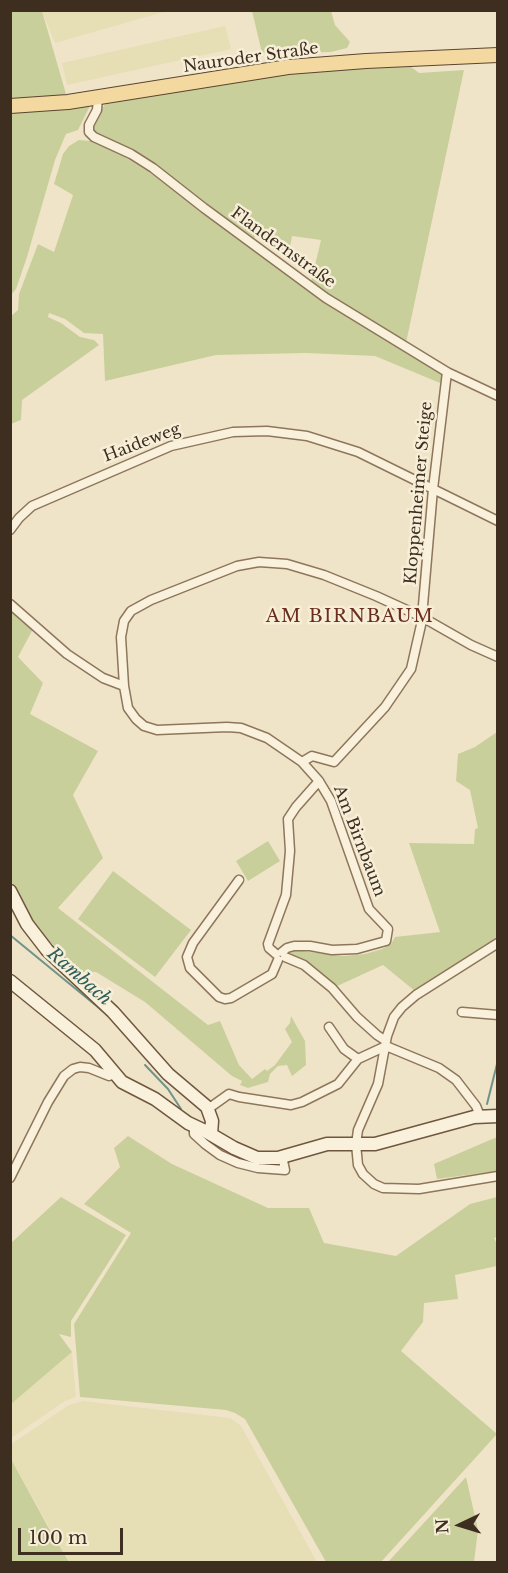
<!DOCTYPE html>
<meta charset="utf-8">
<style>
body{margin:0}
#map{position:relative;width:508px;height:1573px;overflow:hidden;background:#f0e4c8;font-family:"Libre Baskerville",serif}
canvas{display:block}
.frame{position:absolute;inset:0;border:12px solid #3d2e20;pointer-events:none}
.north{position:absolute;left:430px;top:1495px;width:60px;height:60px;-webkit-text-stroke:4px #f7eed8;paint-order:stroke;rotate:266deg;font-size:16px;font-weight:700;line-height:24px;text-align:center;color:#3d2e20}
.north::after{content:'';display:block;margin:auto;width:21px;height:27px;background:#3d2e20;clip-path:polygon(50% 0,100% 100%,50% 72%,0 100%)}
.scale{position:absolute;left:18px;top:1528px;width:105px;height:27px;box-sizing:border-box;border:3px solid #3d2e20;border-top:0;padding-left:8px;font-size:18px;line-height:21px;white-space:nowrap;color:#3d2e20;-webkit-text-stroke:4px #f7eed8;paint-order:stroke}
</style>
<div id="map">
<canvas width="508" height="1573"></canvas>
<div class="frame"></div>
<div class="north">N</div>
<div class="scale">100 m</div>
</div>
<script>
const ctx = document.querySelector('canvas').getContext('2d');
ctx.lineJoin = 'round';
function fill(path, color) { ctx.fillStyle = color; ctx.fill(path, 'evenodd'); }
const toPath = rows => new Path2D(rows.map(r => 'M' + r).join(''));
function strokePath(path, color, width, dash) { ctx.strokeStyle = color; ctx.lineWidth = width; ctx.lineCap = dash ? 'butt' : 'round'; ctx.setLineDash(dash || []); ctx.stroke(path); }
function write(font, color, halo, rows, align = 'center') {
  ctx.font = font + ' "Libre Baskerville",serif'; ctx.lineWidth = 5; ctx.setLineDash([]); ctx.textBaseline = 'middle'; ctx.strokeStyle = halo; ctx.fillStyle = color; for (const [text, x, y, turn = 0] of rows) {
    ctx.save(); ctx.translate(x, y); ctx.rotate((+turn || 0) * Math.PI / 180); ctx.textAlign = isNaN(turn) ? turn : align; if (halo) ctx.strokeText(text, 0, 0); ctx.fillText(text, 0, 0); ctx.restore();
  }
}
fill(toPath([
 [42,11,167,11,55,43],
 [225,26,231,49,67,85,62,63],
 [72,1352,76,1397,65,1401,11,1438,10,1404],
 [83,1401,230,1418,241,1426,317,1562,69,1562,11,1459,10,1445,69,1405]
]), '#e6deb5');
fill(toPath([
 [10,11,42,11,66,94,62,96,11,98],
 [252,11,331,11,335,25,350,42,347,48,331,52,262,53],
 [410,66,419,73,464,70,406,343,360,315,311,282,321,240,292,236,290,247,285,245,282,254,255,236,254,239,137,152,98,134,93,129,93,124,105,104,290,73],
 [90,106,78,130,66,134,55,160,27,257,16,289,11,295,10,111],
 [79,140,90,141,123,156,155,176,443,373,440,383,375,356,306,353,216,355,105,381,103,334,84,333,65,319,49,313,48,317,61,323,80,337,94,340,99,345,22,400,21,420,11,424,10,317,18,310,19,294,38,244,54,252,73,195,54,184,63,154,69,146],
 [11,609,33,629,18,657,43,683,30,714,98,751,73,795,103,858,58,908,208,1025,220,1021,239,1065,252,1079,265,1069,267,1071,275,1065,292,1042,285,1029,290,1023,291,1016,305,1041,306,1065,292,1076,287,1065,278,1066,270,1074,268,1082,248,1088,240,1085,242,1081,232,1076,145,1002,96,972,82,972,45,937,24,908,11,880],
 [497,732,497,937,415,991,383,965,333,988,290,956,293,950,343,956,365,954,382,949,391,944,395,937,440,932,409,843,474,844,475,829,478,828,470,790,456,781,458,754,475,747],
 [268,841,280,861,248,881,236,861],
 [113,871,191,930,155,977,78,919],
 [128,1136,172,1164,268,1208,309,1208,324,1243,396,1256,470,1204,497,1197,497,1237,494,1238,497,1244,497,1266,455,1275,458,1299,424,1303,423,1322,401,1351,497,1434,381,1562,326,1562,245,1419,235,1413,226,1410,80,1397,74,1324,131,1233,84,1204,120,1167,114,1148],
 [497,1137,497,1171,437,1179,434,1164],
 [61,1197,126,1235,71,1321,71,1337,59,1334,72,1352,11,1404,11,1243],
 [11,1459,47,1525,69,1562,11,1562],
 [466,1477,478,1530,474,1562,388,1562]
]), '#c9cf9b');
strokePath(toPath([
 [10,935,110,1017],
 [145,1065,168,1089,181,1109],
 [487,1104,498,1060]
]), '#6f938a', 2);
const street = toPath([
 [98,98,97,110,89,125,89,132,94,137,131,154,153,168,204,208,326,298,447,372,498,396],
 [10,530,19,518,32,506,171,446,233,432,267,431,307,436,358,452,498,521],
 [10,604,67,654,103,678,124,686],
 [422,617,433,489,447,372],
 [302,762,312,756,334,762,385,707,411,669,421,625],
 [239,880,193,943,187,957,190,968,219,997,225,999,231,998,272,974,278,960],
 [498,943,416,995,402,1007,394,1017,387,1036,378,1084,358,1130,356,1144,358,1165,363,1174,374,1184,383,1188,419,1189,498,1176],
 [282,952,287,948,294,946,310,946,332,950,357,949,386,941,388,929,369,909,331,801,319,781,302,762,267,738,241,728,227,727,157,730,144,726,136,719,128,708,124,686,121,637,124,621,131,611,151,600,237,566,259,562,287,564,324,575,376,596,422,617,471,645,498,657],
 [276,954,269,948,268,944,286,895,290,851,288,819,296,807,319,781],
 [285,957,304,965,332,988,357,1017,377,1035,386,1041],
 [462,1012,498,1015],
 [329,1027,344,1049,358,1059],
 [386,1046,439,1068,456,1080,476,1106,480,1116],
 [208,1109,229,1094,239,1097,291,1105,302,1102,338,1084,358,1059,386,1046],
 [194,1126,194,1134,205,1144,220,1155,238,1163,258,1168,285,1170,282,1156],
 [10,1178,48,1102,64,1076,73,1069,80,1067,89,1068,109,1076,114,1074]
]);
const secondary = toPath([
 [10,891,27,924,47,950,113,1012,168,1074,207,1107,212,1121,211,1134],
 [10,981,95,1050,122,1082,155,1099,188,1123,205,1131,234,1148,257,1158,278,1158,327,1144,375,1144,474,1117,498,1116]
]);
const primary = toPath([
 [10,106,68,102,288,67,366,61,498,55]
]);
strokePath(street, '#8d765c', 11);
strokePath(secondary, '#6f573f', 15);
strokePath(primary, '#5b4430', 16);
strokePath(street, '#faf1dc', 8);
strokePath(secondary, '#faf1dc', 12);
strokePath(primary, '#f3d9a0', 14);
write('16px', '#3d2e20', '#f7eed8', [
 ["Nauroder Straße",251,58,-8],
 ["Flandernstraße",283,248,36],
 ["Haideweg",142,443,-21],
 ["Kloppenheimer Steige",419,493,-85],
 ["Am Birnbaum",359,841,69]
]);
ctx.letterSpacing = '1.5px';
write('18px', '#6b2e1e', '#f7eed8', [
 ["AM BIRNBAUM",350,617]
]);
ctx.letterSpacing = '0px';
write('italic 18px', '#2f5d5a', '#f7eed8', [
 ["Rambach",79,977,41]
]);
</script>
